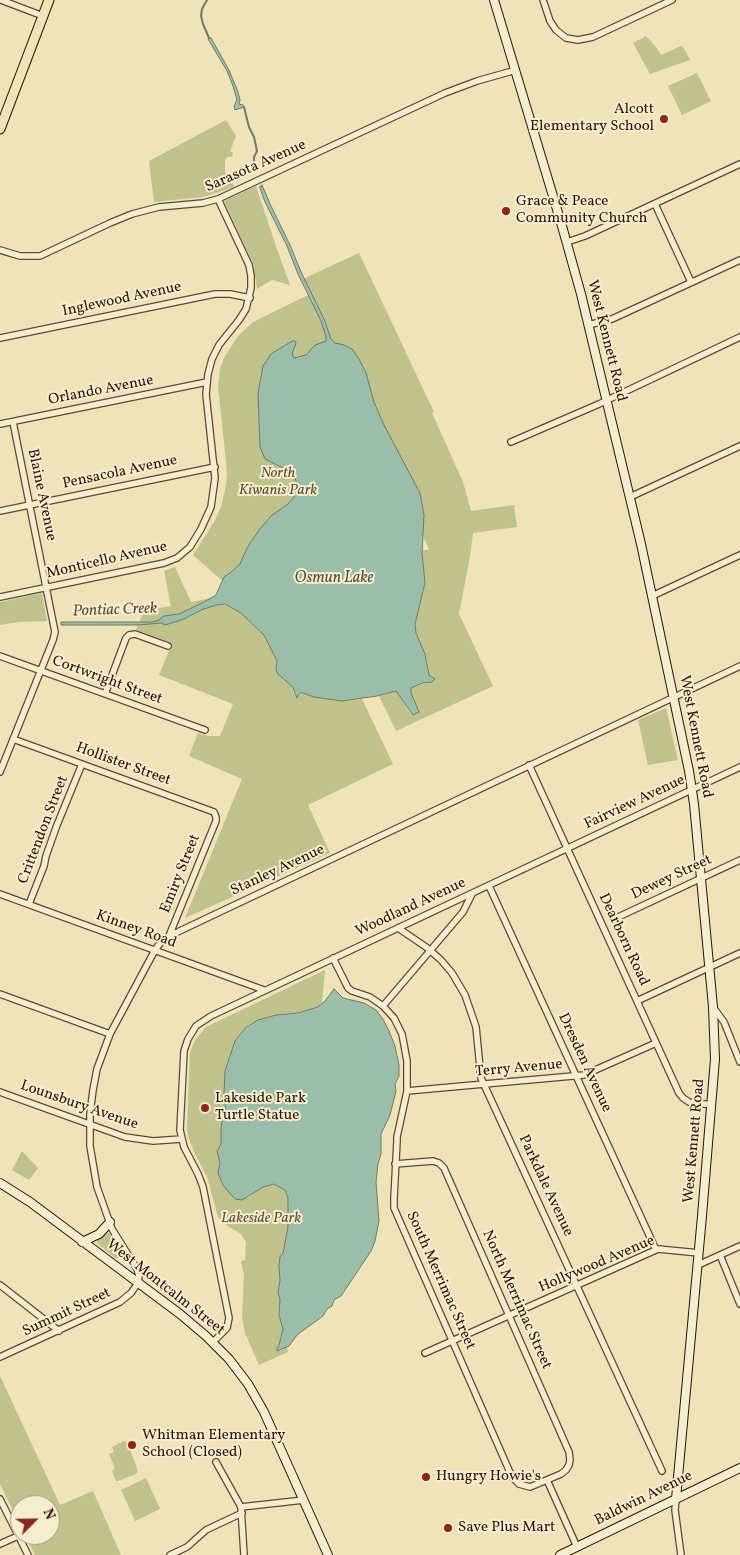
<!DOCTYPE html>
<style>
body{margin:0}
#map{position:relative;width:740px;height:1555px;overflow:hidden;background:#efe3b7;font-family:Vollkorn,serif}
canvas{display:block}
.north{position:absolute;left:10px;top:1495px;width:50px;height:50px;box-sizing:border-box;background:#f5edd0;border:1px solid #a6967e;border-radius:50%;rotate:67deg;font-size:14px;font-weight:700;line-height:20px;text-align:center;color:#301304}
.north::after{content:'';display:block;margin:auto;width:18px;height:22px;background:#8f2418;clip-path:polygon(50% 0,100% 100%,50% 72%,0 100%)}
</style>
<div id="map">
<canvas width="740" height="1555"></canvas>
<div class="north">N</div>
</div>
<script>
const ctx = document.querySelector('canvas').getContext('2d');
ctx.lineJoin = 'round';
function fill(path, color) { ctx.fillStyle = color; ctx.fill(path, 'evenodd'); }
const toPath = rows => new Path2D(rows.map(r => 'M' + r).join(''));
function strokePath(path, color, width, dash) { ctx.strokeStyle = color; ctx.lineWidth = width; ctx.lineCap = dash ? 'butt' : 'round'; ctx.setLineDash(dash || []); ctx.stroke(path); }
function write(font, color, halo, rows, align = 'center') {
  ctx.font = font + ' Vollkorn,serif'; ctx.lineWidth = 4; ctx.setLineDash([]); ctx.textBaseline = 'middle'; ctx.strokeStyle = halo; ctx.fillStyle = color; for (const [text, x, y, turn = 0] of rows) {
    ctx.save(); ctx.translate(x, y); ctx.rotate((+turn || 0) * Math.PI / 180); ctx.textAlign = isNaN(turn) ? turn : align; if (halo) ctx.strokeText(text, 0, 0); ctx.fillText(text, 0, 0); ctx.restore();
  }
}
fill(toPath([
 [646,36,656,47,661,55,681,46,683,47,690,60,650,74,633,43],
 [697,73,711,101,682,115,668,86],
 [226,120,236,136,230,151,233,153,232,157,227,157,225,161,225,173,231,176,234,187,203,197,154,202,149,161],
 [256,186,277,249,290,285,272,280,257,289,253,263,224,201],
 [359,253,434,412,432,413,463,482,471,511,514,505,517,527,473,533,470,556,459,614,493,686,396,731,379,696,396,691,411,714,415,701,411,693,411,688,430,682,434,679,429,675,425,654,416,633,415,624,425,583,422,551,429,549,349,377,340,493,236,593,193,555,214,522,221,507,225,490,227,475,226,461,218,387,220,369,224,358,238,336,253,322,310,294,303,279],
 [175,567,191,602,211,598,219,604,229,606,241,613,264,635,277,661,276,670,293,687,297,697,303,693,314,697,341,701,362,699,393,764,308,805,330,853,185,918,242,779,189,756,198,733,208,736,220,736,233,704,159,675,172,643,136,630,144,611,171,606,164,571],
 [42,593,47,621,20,622,0,625,0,602],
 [666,708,678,760,648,765,638,720],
 [325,970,322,1003,318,1007,298,1013,280,1014,252,1023,243,1029,235,1041,225,1071,224,1095,226,1112,223,1117,221,1128,221,1144,217,1150,220,1163,218,1173,247,1198,263,1187,274,1184,285,1190,288,1198,288,1227,283,1253,280,1257,279,1266,280,1280,278,1293,280,1299,280,1319,283,1329,279,1345,277,1349,279,1351,287,1347,288,1352,259,1365,245,1333,242,1317,244,1275,241,1261,245,1260,246,1242,241,1234,226,1225,218,1217,207,1177,195,1154,188,1137,187,1127,190,1053,195,1040,206,1027],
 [22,1151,38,1168,29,1180,12,1170],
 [106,1233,111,1234,121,1253,120,1258,115,1258,97,1243,98,1239],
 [0,1376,60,1505,93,1491,121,1555,35,1555,25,1535,50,1535,50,1505,20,1505,20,1525,0,1484],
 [124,1441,127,1442,138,1471,136,1474,118,1481,116,1481,112,1471,115,1468,109,1454,114,1452,112,1447],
 [146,1478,160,1509,135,1521,121,1490]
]), '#bfc28a');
const water = toPath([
 [211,38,229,70,238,92,240,100,239,104,243,105,244,107,235,110,234,106,237,100,233,86,227,71,208,39,211,38],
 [262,185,271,206,290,245,301,272,324,319,331,339,335,343,344,345,352,349,359,359,366,373,374,402,384,425,420,493,424,515,422,554,425,583,415,624,416,633,425,654,429,675,435,679,432,682,423,683,411,688,411,693,419,712,413,715,396,691,377,696,342,701,314,697,303,693,300,693,297,698,293,687,278,674,276,670,277,661,264,635,241,613,225,604,216,605,201,610,184,619,165,625,161,623,138,625,61,625,61,622,152,622,159,620,164,616,179,614,204,602,216,595,224,577,230,573,240,564,247,548,259,530,271,516,288,504,294,497,297,485,295,478,287,470,265,459,260,447,258,393,263,366,271,354,292,341,295,341,296,343,292,354,294,358,306,355,315,345,326,341,326,337,321,321,298,274,287,246,265,202,260,188,260,186,262,187,262,185],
 [334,989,343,998,364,1003,376,1010,383,1019,389,1031,395,1046,399,1065,399,1076,395,1084,396,1091,390,1115,381,1134,381,1154,378,1164,376,1182,379,1221,375,1241,371,1251,341,1296,334,1300,332,1306,327,1309,323,1316,297,1335,289,1346,277,1351,277,1349,279,1345,283,1329,279,1315,280,1299,278,1293,280,1280,279,1266,280,1257,283,1253,288,1227,288,1198,285,1190,274,1184,263,1187,242,1200,235,1199,233,1197,223,1185,218,1173,220,1163,217,1151,221,1144,221,1128,223,1117,226,1112,224,1095,225,1071,235,1041,245,1028,258,1020,276,1015,298,1013,318,1007,325,1001,334,989]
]);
fill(water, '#9abeaa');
strokePath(water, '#707a68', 1);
strokePath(toPath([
 [207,0,202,9,201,16,203,24,209,38],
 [244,107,249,127,254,137,257,151,254,157,254,168]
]), '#707a68', 2);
const street = toPath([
 [1,0,43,16],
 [543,0,550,21,556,30,566,38,578,40,593,37,672,0],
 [655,204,691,282],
 [567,242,585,236,740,164],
 [0,250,20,256,40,256,110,223,132,214,159,207,203,203,218,199,445,93,477,81,516,70],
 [588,325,612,319,740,260],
 [0,338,215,294,230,294,250,298],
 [0,424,207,382],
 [511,442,599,404,740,337],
 [630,497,740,446],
 [0,511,215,467],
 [652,596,740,555],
 [0,597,164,563,177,558,184,552,190,547,201,529,211,507,215,478,206,394,208,374,212,359,219,345,239,320,246,309,251,288,251,276,249,265,218,199],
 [0,656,205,730],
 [105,694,126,638,129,635,135,634,168,646],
 [13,739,214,812,216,817,216,821,169,936],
 [529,765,679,1093,683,1098,689,1102,712,1105],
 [0,772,53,640,55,632,13,422],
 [489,886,656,1250],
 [0,894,264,990],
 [29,904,44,866,46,856,57,825,82,764],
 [614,919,740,860],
 [398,928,426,947,441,960,452,973,465,995,476,1027,481,1078,662,1471],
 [333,958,348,988,352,991,370,997,383,1006,394,1018,402,1034,407,1061,407,1091,397,1137,397,1141,394,1198,394,1208,512,1477,519,1484,530,1487,561,1474,566,1470,569,1465,570,1460,569,1452,444,1168,439,1163,433,1161,395,1164],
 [0,994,110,1034],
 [637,1001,740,953],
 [383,1006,463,912,472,894],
 [713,1007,724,1022,740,1062],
 [407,1091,584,1075,656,1043],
 [0,1092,125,1137,153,1141,181,1139],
 [720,1255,740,1304],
 [698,1265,740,1246],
 [0,1285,59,1331],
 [213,1342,227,1328,229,1318,203,1187,198,1174,184,1147,180,1130,184,1051,188,1039,196,1026,211,1016,740,767],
 [425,1353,658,1249,699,1253],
 [0,1357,120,1302,131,1293,138,1283,139,1276,137,1269,112,1229,97,1187,90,1146,90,1114,93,1090,97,1069,110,1034,155,950,161,942,169,936,740,666],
 [216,1462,241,1507,244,1555],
 [547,1480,577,1547],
 [0,1499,28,1555],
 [676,1499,675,1510,681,1555],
 [241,1507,304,1500],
 [0,1544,18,1536],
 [170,1555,187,1547,206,1530,242,1513]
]);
const secondary = toPath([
 [494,0,562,226,581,294,641,544,689,771,694,804,713,1007,715,1059,702,1216,676,1499],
 [0,1183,30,1202,180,1314,206,1336,229,1359,248,1384,264,1412,328,1555],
 [82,1242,99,1234,110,1222],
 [560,1555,740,1468]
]);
const primary = toPath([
 [0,129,49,0]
]);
strokePath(street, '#604731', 8);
strokePath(secondary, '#301304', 10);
strokePath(primary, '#301304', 11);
strokePath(street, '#f5edd0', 5.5);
strokePath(secondary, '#f5edd0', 8);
strokePath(primary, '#efe3b7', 9);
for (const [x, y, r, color] of [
 [664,119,5,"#8f2418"],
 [506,211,5,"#8f2418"],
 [205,1108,5,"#8f2418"],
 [132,1445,5,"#8f2418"],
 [426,1477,5,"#8f2418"],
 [448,1528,5,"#8f2418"]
]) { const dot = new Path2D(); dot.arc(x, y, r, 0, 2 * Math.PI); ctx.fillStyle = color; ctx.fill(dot); strokePath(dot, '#f5edd0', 2); }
write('15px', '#301304', '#f5edd0', [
 ["Alcott",654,110,"right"],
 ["Elementary School",654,127,"right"],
 ["Grace & Peace",516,202],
 ["Community Church",516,219],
 ["Lakeside Park",215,1099],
 ["Turtle Statue",215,1116],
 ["Whitman Elementary",142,1436],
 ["School (Closed)",142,1453],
 ["Hungry Howie's",436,1477],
 ["Save Plus Mart",458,1528]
], 'left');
write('15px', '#301304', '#f5edd0', [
 ["Sarasota Avenue",256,167,-24],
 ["Inglewood Avenue",122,300,-12],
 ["West Kennett Road",606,341,76],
 ["Orlando Avenue",101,391,-11],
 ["Pensacola Avenue",120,473,-12],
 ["Blaine Avenue",41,495,78],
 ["Monticello Avenue",107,561,-13],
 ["Cortwright Street",107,681,20],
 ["West Kennett Road",695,737,79],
 ["Hollister Street",123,765,20],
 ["Fairview Avenue",635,803,-25],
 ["Crittendon Street",44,830,-69],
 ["Stanley Avenue",278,871,-25],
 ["Emiry Street",181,874,-68],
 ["Dewey Street",672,878,-25],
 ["Woodland Avenue",411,908,-25],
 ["Kinney Road",136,930,20],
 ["Dearborn Road",623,940,65],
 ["Dresden Avenue",584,1063,65],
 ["Terry Avenue",519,1069,-5],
 ["Lounsbury Avenue",79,1106,19],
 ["West Kennett Road",695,1141,-85],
 ["Parkdale Avenue",545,1186,65],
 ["Hollywood Avenue",597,1265,-23],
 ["South Merrimac Street",440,1281,66],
 ["West Montcalm Street",165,1288,38],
 ["North Merrimac Street",516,1300,66],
 ["Summit Street",67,1313,-25],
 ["Baldwin Avenue",644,1499,-26]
]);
write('italic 15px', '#625033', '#f5edd0', [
 ["North",278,474],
 ["Kiwanis Park",278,491],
 ["Lakeside Park",261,1219]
]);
write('italic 16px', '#554f3e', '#f5edd0', [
 ["Osmun Lake",334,579],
 ["Pontiac Creek",115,611,-2]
]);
</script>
